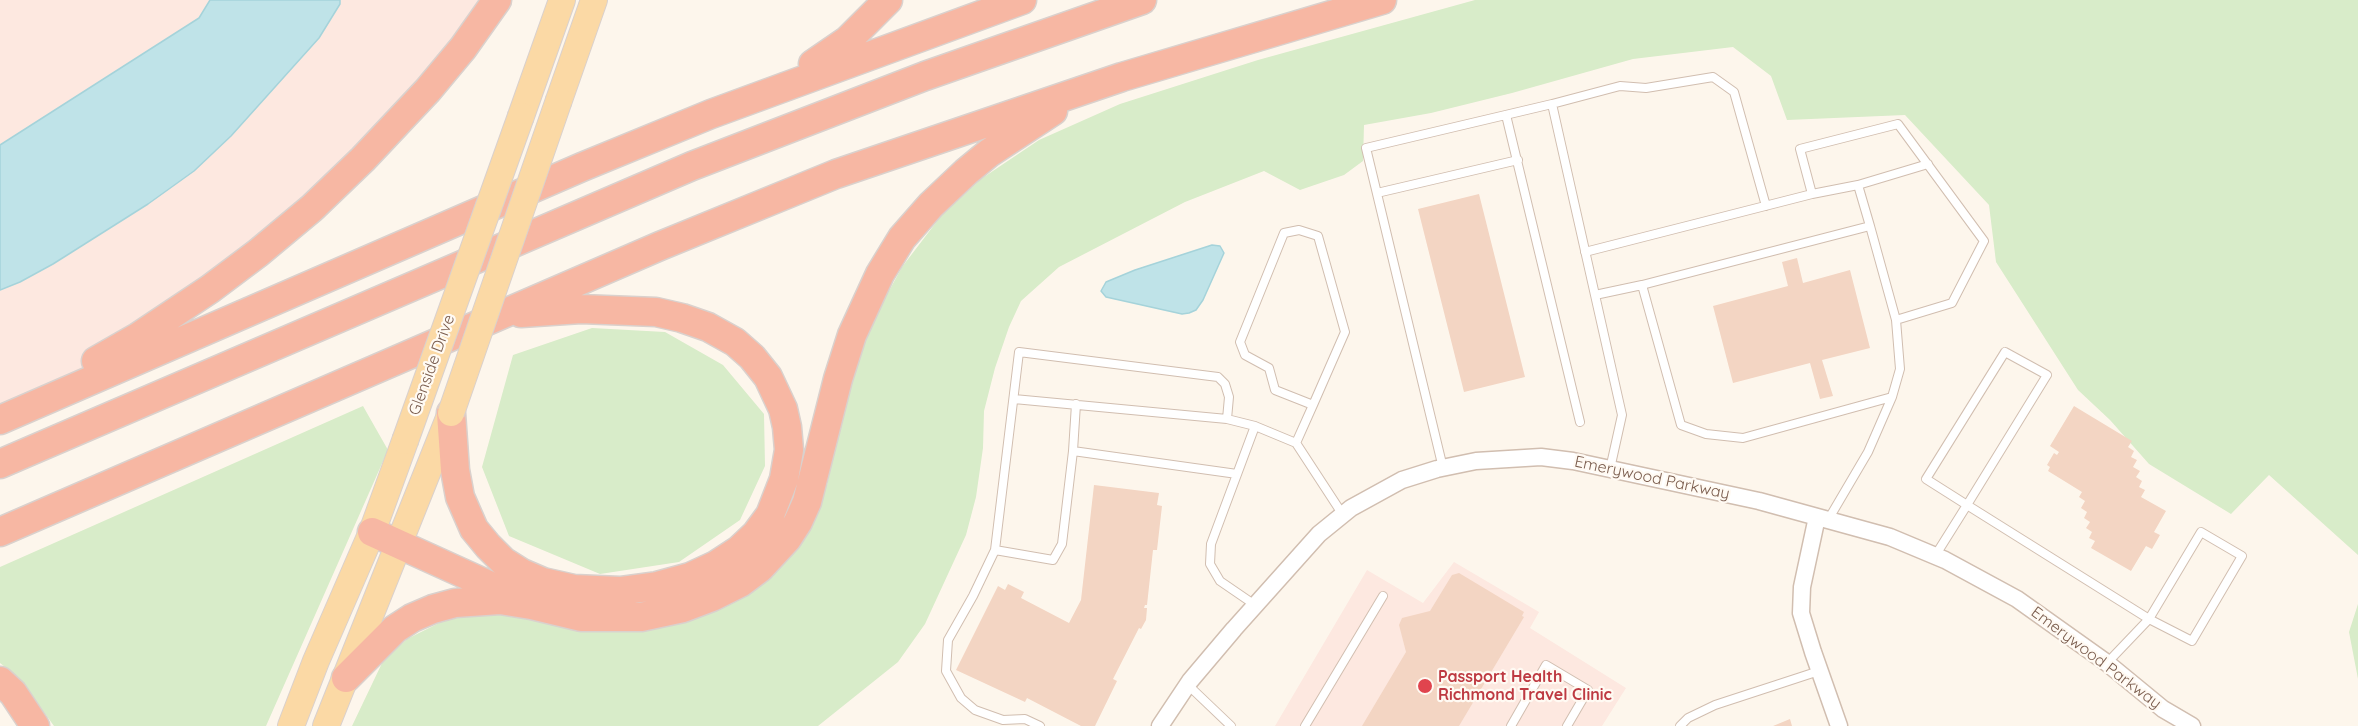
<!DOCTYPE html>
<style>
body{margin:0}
canvas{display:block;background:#fdf6ec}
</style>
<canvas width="2358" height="726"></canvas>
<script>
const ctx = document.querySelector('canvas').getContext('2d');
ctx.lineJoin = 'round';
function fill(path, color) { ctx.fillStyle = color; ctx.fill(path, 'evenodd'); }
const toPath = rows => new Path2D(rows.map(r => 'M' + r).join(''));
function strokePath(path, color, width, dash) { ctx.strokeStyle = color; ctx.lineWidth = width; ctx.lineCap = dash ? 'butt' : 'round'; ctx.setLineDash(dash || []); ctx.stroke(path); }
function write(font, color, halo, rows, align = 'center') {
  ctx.font = font + ' Quicksand,sans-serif'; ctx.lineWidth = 4.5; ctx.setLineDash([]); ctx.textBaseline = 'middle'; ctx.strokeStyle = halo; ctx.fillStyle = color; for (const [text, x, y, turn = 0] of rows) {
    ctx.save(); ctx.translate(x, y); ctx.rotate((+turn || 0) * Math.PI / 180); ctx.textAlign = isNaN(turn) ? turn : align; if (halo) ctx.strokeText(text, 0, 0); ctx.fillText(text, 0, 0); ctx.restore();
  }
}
fill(toPath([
 [0,0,497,0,363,159,92,364,0,413],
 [1454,562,1539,612,1530,628,1626,688,1602,726,1275,726,1367,570,1423,603]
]), '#fde8e0');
fill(toPath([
 [1475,0,2358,0,2358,555,2269,475,2231,514,2149,464,2110,420,2078,390,1996,262,1989,205,1905,115,1787,120,1771,76,1733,47,1633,59,1512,93,1431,113,1364,125,1363,161,1344,175,1300,190,1264,171,1185,202,1059,267,1021,301,1009,327,995,368,984,411,983,448,976,497,966,535,925,624,898,662,818,726,352,726,383,661,407,639,447,619,479,611,646,624,807,529,827,485,855,365,877,313,902,267,941,216,981,179,1039,140,1120,104,1258,60],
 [592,328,665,332,723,365,764,414,765,466,740,520,679,562,600,574,509,536,482,467,513,355],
 [363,406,388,450,266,726,54,726,19,678,0,663,0,567],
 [2358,604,2358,679,2349,632]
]), '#d8ecc9');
const water = toPath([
 [210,0,340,0,340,4,319,38,231,136,194,171,148,204,53,264,20,282,0,290,0,145,199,18,210,0],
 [1212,245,1220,246,1224,253,1203,300,1196,310,1189,313,1182,314,1106,297,1101,291,1106,282,1135,270,1212,245]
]);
fill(water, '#bfe3e8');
strokePath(water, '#a5d3da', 1.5);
fill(toPath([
 [1479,194,1525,377,1464,392,1418,209],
 [1797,258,1803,283,1850,270,1870,348,1822,360,1833,396,1820,399,1810,363,1733,383,1713,306,1788,286,1782,262],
 [2074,406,2132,441,2128,447,2134,451,2131,457,2137,460,2133,467,2140,471,2136,477,2142,481,2139,487,2145,490,2141,497,2166,511,2154,532,2160,535,2152,549,2146,546,2131,571,2091,548,2095,541,2089,538,2092,532,2086,528,2090,522,2084,518,2087,512,2081,508,2085,501,2079,497,2082,492,2048,471,2050,467,2047,465,2054,453,2057,455,2059,452,2050,446],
 [1094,485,1159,493,1157,505,1162,506,1157,550,1153,550,1147,605,1145,605,1144,608,1147,608,1146,620,1141,629,1139,628,1113,679,1117,681,1095,726,1081,726,1027,698,1025,702,956,670,998,586,1005,590,1008,584,1024,592,1021,598,1069,623,1081,600],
 [1459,573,1524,612,1522,616,1524,617,1459,726,1362,726,1406,652,1399,625,1402,618,1430,611,1452,575],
 [1790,719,1792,726,1773,726]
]), '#f3d5c3');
const lane = toPath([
 [1552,104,1620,86,1646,88,1713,77,1734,92,1766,206],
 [1506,115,1580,422],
 [1858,185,1928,164],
 [1377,193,1518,160],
 [1812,194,1858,185,1870,226],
 [1585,252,1812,194,1800,149,1898,124,1984,241,1952,303,1896,320],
 [1595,295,1642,285],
 [2005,352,2047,375,1967,505,1926,479,2005,352],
 [1014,399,1227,419],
 [1076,404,1073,451,1237,474],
 [1313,405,1275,390,1269,368,1245,355,1240,342,1284,233,1299,230,1318,236,1345,332,1313,405,1296,443,1343,515],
 [1443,468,1366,148,1552,104,1622,415,1610,469],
 [1828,520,1868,452,1892,397,1743,438,1706,434,1681,425,1642,285,1870,226,1896,320,1900,369,1892,397],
 [995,550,1053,560,1062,544,1073,451],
 [1935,556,1967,505,2149,619,2201,532,2242,556,2192,641,2149,619,2107,663],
 [1255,605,1220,581,1210,564,1211,544,1255,426,1296,443],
 [1188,685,1231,726],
 [1040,726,1025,719,1003,720,975,710,961,698,946,671,948,640,973,596,995,550,1019,352,1218,377,1225,384,1229,397,1227,419,1255,426],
 [1305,726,1383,596],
 [1511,726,1546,665,1588,690,1567,726],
 [1680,726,1688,718,1715,705,1819,671]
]);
const street = toPath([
 [1817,517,1802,587,1801,613,1813,652,1839,726],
 [1160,726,1190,681,1234,629,1319,534,1351,508,1402,480,1437,469,1476,461,1541,457,1573,461,1759,501,1890,537,1945,560,2017,599,2107,663,2163,709,2192,726]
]);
const primary = toPath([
 [559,100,594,0],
 [521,116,562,0],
 [291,726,316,661,372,532,405,441],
 [326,726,451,413]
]);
const highway = toPath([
 [813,64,848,40,888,0],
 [96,361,138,337,210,289,258,253,312,208,363,159,428,90,463,48,497,0],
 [451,413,455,470,460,497,474,529,488,546,503,561,522,573,543,582,574,589,620,591,657,586,690,577,716,565,739,550,756,534,770,515,784,479,789,450,787,427,783,409,768,377,752,357,735,342,708,327,682,318,656,312,581,309,521,313],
 [0,420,582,167,711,114,1022,0],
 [0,464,692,166,925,76,1142,0],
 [0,532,660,246,836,174,1122,77,1382,0],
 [372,532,515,597],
 [346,678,395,629,412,618,433,609,455,603,500,600,531,605,581,617,641,617,683,608,712,597,740,583,760,568,787,539,798,522,807,502,838,379,852,335,880,274,902,238,931,205,966,172,989,153,1053,111],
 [0,681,13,693,35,726]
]);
strokePath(lane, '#d1beb0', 10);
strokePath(street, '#d1beb0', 19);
strokePath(primary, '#dad1cd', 28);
strokePath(highway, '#dad1cd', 31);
strokePath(lane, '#fff', 8);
strokePath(street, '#fff', 16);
strokePath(primary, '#fbd9a5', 26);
strokePath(highway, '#f7b7a3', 28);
const primaryBridge = toPath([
 [451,413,559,100],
 [405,441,521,116]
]);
strokePath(primaryBridge, '#dad1cd', 28, []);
strokePath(primaryBridge, '#fbd9a5', 26);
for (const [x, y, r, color] of [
 [1425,686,8,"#e0444e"]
]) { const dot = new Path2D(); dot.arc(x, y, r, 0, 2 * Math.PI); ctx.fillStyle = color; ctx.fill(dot); strokePath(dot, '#fffaf3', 2); }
write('16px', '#7a5c4d', '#fffaf3', [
 ["Glenside Drive",432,365,-70],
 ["Emerywood Parkway",1652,478,12],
 ["Emerywood Parkway",2096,658,37]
]);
write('bold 16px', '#be3a42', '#fffaf3', [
 ["Passport Health",1438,677],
 ["Richmond Travel Clinic",1438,695]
], 'left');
</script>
